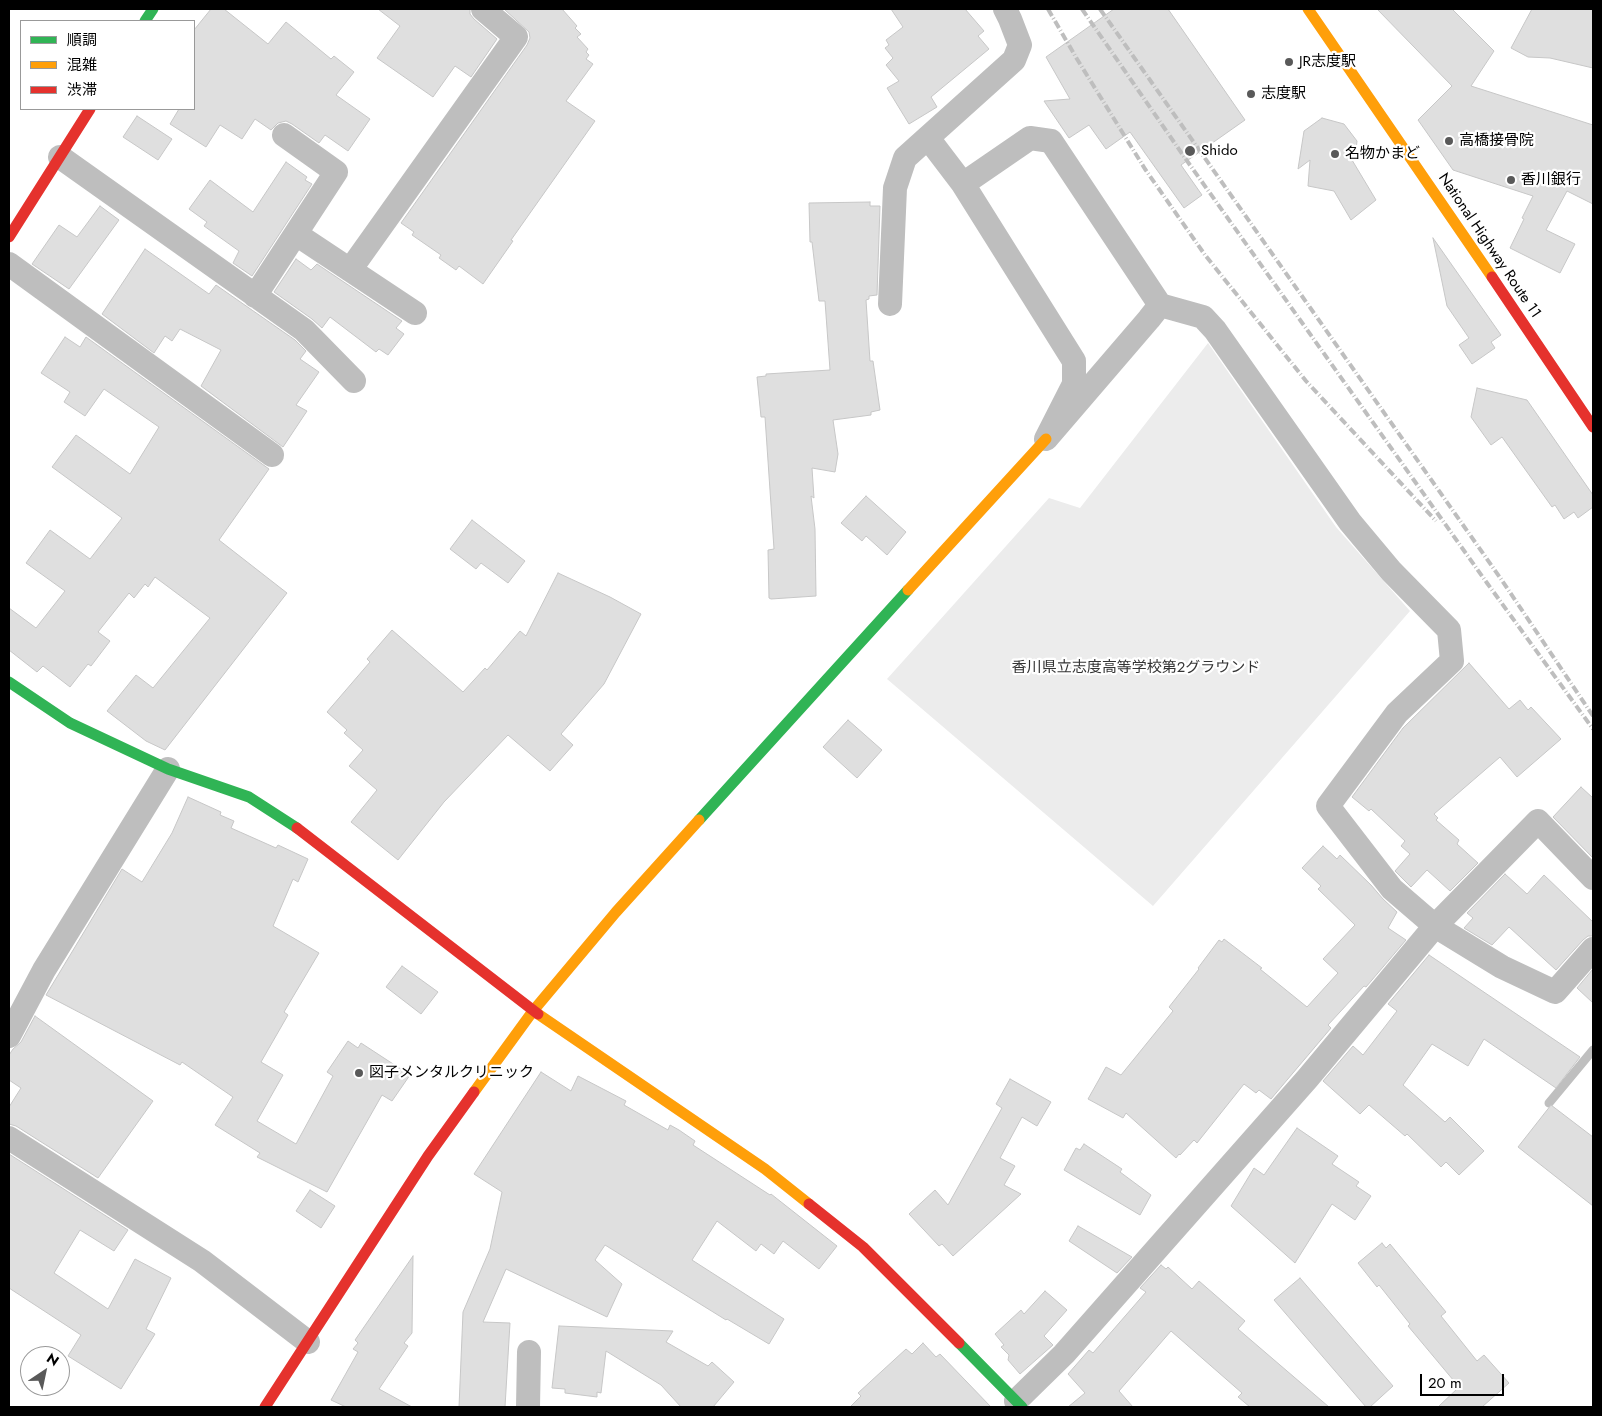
<!DOCTYPE html>
<meta charset="utf-8">
<style>
body{margin:0}
#map{position:relative;width:1602px;height:1416px;overflow:hidden;background:#fff;font-family:Jost,"Noto Sans JP",sans-serif}
canvas{display:block}
.frame{position:absolute;inset:0;border:10px solid #000;pointer-events:none}
.legend{position:absolute;left:20px;top:20px;width:175px;height:90px;box-sizing:border-box;background:#fff;border:1px solid #999;margin:0;padding:6px 9px;list-style:none;font-size:15px;color:#000}
.legend li{display:flex;align-items:center;gap:10px;height:25px}
.legend b{width:25px;border:1px solid #999}
.north{position:absolute;left:20px;top:1346px;width:50px;height:50px;box-sizing:border-box;background:#fff;border:1px solid #999;border-radius:50%;rotate:34deg;font-size:14px;font-weight:700;line-height:20px;text-align:center;color:#000}
.north::after{content:'';display:block;margin:auto;width:18px;height:22px;background:#595959;clip-path:polygon(50% 0,100% 100%,50% 72%,0 100%)}
.scale{position:absolute;left:1420px;top:1374px;width:84px;height:22px;box-sizing:border-box;border:2px solid #000;border-top:0;padding-left:6px;font-size:15px;line-height:18px;white-space:nowrap;color:#000;-webkit-text-stroke:4px #fff;paint-order:stroke}
</style>
<div id="map">
<canvas width="1602" height="1416"></canvas>
<div class="frame"></div>
<ul class="legend">
<li><b style="height:6px;background:#30b455"></b>順調</li>
<li><b style="height:6px;background:#ff9f0a"></b>混雑</li>
<li><b style="height:6px;background:#e5322d"></b>渋滞</li>
</ul>
<div class="north">N</div>
<div class="scale">20 m</div>
</div>
<script>
const ctx = document.querySelector('canvas').getContext('2d');
ctx.lineJoin = 'round';
function fill(path, color) { ctx.fillStyle = color; ctx.fill(path, 'evenodd'); }
const toPath = rows => new Path2D(rows.map(r => 'M' + r).join(''));
function strokePath(path, color, width, dash) { ctx.strokeStyle = color; ctx.lineWidth = width; ctx.lineCap = dash ? 'butt' : 'round'; ctx.setLineDash(dash || []); ctx.stroke(path); }
function write(font, color, halo, rows, align = 'center') {
  ctx.font = font + ' Jost,"Noto Sans JP",sans-serif'; ctx.lineWidth = 4.5; ctx.setLineDash([]); ctx.textBaseline = 'middle'; ctx.strokeStyle = halo; ctx.fillStyle = color; for (const [text, x, y, turn = 0] of rows) {
    ctx.save(); ctx.translate(x, y); ctx.rotate((+turn || 0) * Math.PI / 180); ctx.textAlign = isNaN(turn) ? turn : align; if (halo) ctx.strokeText(text, 0, 0); ctx.fillText(text, 0, 0); ctx.restore();
  }
}
fill(toPath([
 [1208,343,1336,527,1410,611,1153,906,887,679,1049,498,1080,508]
]), '#ececec');
strokePath(toPath([
 [1549,1103,1593,1050]
]), '#bfbfbf', 9);
const building = toPath([
 [211,9,224,9,268,44,286,22,331,59,334,56,354,72,336,95,370,119,348,151,325,135,319,143,292,124,286,121,278,123,271,130,255,119,242,139,220,125,206,147,170,124,179,109,194,109,194,30,211,9],
 [378,9,470,9,470,14,474,19,497,39,471,77,455,66,433,97,377,58,400,26,378,9],
 [504,9,562,9,577,26,575,28,581,34,577,37,588,49,586,52,589,55,586,59,593,64,566,101,595,121,511,240,513,241,483,284,459,266,456,270,439,258,441,255,412,235,414,232,401,223,527,45,530,38,529,32,504,9],
 [891,9,965,9,984,31,978,36,989,49,931,97,937,107,909,124,887,88,899,81,886,65,893,58,885,48,889,45,886,40,903,27,891,9],
 [1114,9,1168,9,1245,120,1181,165,1202,195,1184,208,1130,132,1106,149,1089,125,1069,138,1044,101,1070,99,1046,57,1114,9],
 [1377,9,1452,9,1494,51,1471,86,1593,125,1593,204,1567,191,1546,230,1575,244,1560,273,1510,248,1524,219,1522,218,1533,196,1453,170,1418,120,1452,86,1377,9],
 [1532,9,1593,9,1593,68,1550,58,1528,57,1511,48,1532,9],
 [137,116,172,139,158,160,123,137,137,116],
 [1322,118,1344,124,1357,141,1356,150,1352,160,1376,200,1351,220,1334,191,1308,186,1310,160,1298,169,1304,131,1322,118],
 [286,162,307,177,305,180,312,184,252,276,233,263,239,251,204,226,207,222,189,209,210,180,253,212,286,162],
 [870,202,870,206,880,206,877,295,869,296,869,299,866,300,870,361,873,361,880,410,871,412,871,415,833,420,838,454,835,472,812,468,814,498,811,496,815,529,816,596,771,599,769,598,768,550,774,549,765,417,761,417,757,377,766,376,766,374,830,370,825,301,819,301,812,242,810,242,809,203,870,202],
 [100,206,119,220,69,289,32,264,59,225,77,237,100,206],
 [1433,238,1501,335,1491,342,1495,348,1472,364,1459,345,1469,338,1447,306,1433,238],
 [145,249,209,294,216,285,295,340,306,351,300,359,319,372,296,405,307,411,283,447,201,386,221,350,180,329,172,341,165,336,154,353,102,314,145,249],
 [296,259,311,270,317,264,402,321,396,328,404,334,388,355,379,349,376,352,330,317,322,328,312,319,274,292,296,259],
 [65,337,80,347,86,337,269,469,219,540,287,593,165,750,146,741,107,711,136,675,153,688,210,618,155,577,148,587,145,584,134,598,129,593,98,632,110,641,91,666,88,664,70,687,43,666,37,672,9,650,9,608,36,628,65,591,26,563,50,530,90,559,122,518,52,467,76,435,130,474,159,427,104,389,85,416,64,402,70,392,41,373,65,337],
 [1477,388,1527,400,1593,495,1593,507,1578,518,1574,512,1564,519,1555,505,1552,507,1502,437,1491,445,1471,417,1477,388],
 [866,496,906,532,887,555,866,536,862,541,841,523,866,496],
 [472,520,525,561,508,583,481,563,476,569,450,549,472,520],
 [558,573,610,597,641,614,604,684,561,734,573,745,550,771,508,735,444,802,398,860,351,822,377,790,349,766,363,750,344,733,347,730,327,712,370,662,367,659,392,630,463,692,485,668,487,670,520,631,526,636,558,573],
 [1469,663,1509,709,1520,700,1528,710,1531,707,1561,739,1517,777,1500,757,1434,814,1438,818,1436,820,1459,840,1457,844,1478,863,1450,891,1427,870,1411,887,1395,871,1410,854,1401,846,1405,841,1371,809,1369,811,1352,797,1403,728,1469,663],
 [848,720,882,750,857,778,823,747,848,720],
 [1581,787,1593,798,1593,858,1553,817,1581,787],
 [188,797,221,812,220,815,234,821,231,828,276,848,278,845,308,859,298,882,293,879,273,926,319,953,284,1012,288,1015,261,1062,283,1075,257,1121,296,1144,333,1076,327,1072,348,1041,358,1048,361,1043,410,1075,392,1101,382,1095,327,1192,257,1157,260,1153,215,1125,233,1097,182,1062,180,1065,46,995,122,869,142,882,172,833,188,797],
 [1323,846,1337,859,1340,855,1371,885,1383,899,1397,912,1388,928,1406,940,1366,987,1364,986,1328,1025,1331,1028,1271,1099,1259,1090,1256,1093,1244,1084,1197,1143,1194,1140,1180,1155,1179,1154,1176,1158,1126,1113,1123,1118,1088,1099,1106,1067,1121,1075,1173,1011,1169,1007,1199,969,1198,968,1219,940,1222,942,1224,939,1262,968,1260,969,1307,1007,1338,973,1323,959,1355,925,1318,889,1321,886,1302,868,1323,846],
 [1505,874,1527,894,1544,875,1593,922,1593,936,1588,936,1583,940,1556,970,1509,927,1492,945,1464,928,1473,918,1467,913,1505,874],
 [1429,955,1580,1057,1556,1088,1484,1039,1468,1066,1432,1044,1403,1085,1445,1122,1450,1117,1484,1151,1459,1175,1446,1162,1441,1167,1407,1134,1405,1136,1369,1105,1360,1114,1323,1081,1353,1046,1363,1055,1397,1011,1388,1004,1429,955],
 [402,966,438,992,421,1014,386,987,402,966],
 [1593,969,1593,1003,1577,988,1593,969],
 [35,1016,153,1101,98,1178,16,1126,9,1124,9,1107,21,1088,9,1080,9,1055,13,1049,21,1042,35,1016],
 [541,1072,571,1091,578,1076,626,1101,624,1105,668,1130,670,1125,679,1130,695,1141,693,1145,770,1195,771,1194,837,1246,819,1269,783,1241,774,1254,761,1244,756,1251,717,1221,692,1260,784,1319,769,1344,727,1319,726,1320,605,1245,595,1260,622,1284,607,1317,506,1269,483,1322,510,1323,505,1407,459,1407,463,1312,490,1249,502,1192,474,1174,541,1072],
 [1010,1079,1051,1102,1037,1126,1022,1117,1000,1158,1015,1166,1004,1185,1021,1194,953,1256,942,1244,939,1246,909,1214,935,1190,948,1205,1002,1108,996,1104,1010,1079],
 [1551,1105,1593,1137,1593,1206,1518,1147,1551,1105],
 [1297,1128,1338,1156,1332,1164,1359,1182,1356,1186,1371,1196,1355,1220,1332,1204,1295,1263,1231,1206,1254,1168,1264,1175,1297,1128],
 [1084,1144,1122,1169,1120,1172,1151,1195,1140,1215,1064,1170,1076,1148,1080,1150,1084,1144],
 [9,1154,128,1230,114,1251,80,1230,54,1273,108,1309,135,1259,171,1278,146,1329,155,1334,121,1389,68,1356,81,1335,9,1288,9,1154],
 [310,1190,335,1206,321,1228,296,1211,310,1190],
 [1078,1226,1132,1257,1117,1273,1069,1241,1078,1226],
 [1382,1243,1386,1248,1390,1244,1446,1312,1441,1316,1477,1361,1484,1355,1509,1383,1482,1407,1438,1407,1459,1387,1408,1326,1410,1324,1379,1285,1377,1287,1358,1263,1382,1243],
 [413,1256,412,1333,404,1343,408,1346,379,1389,412,1407,346,1407,331,1400,358,1352,353,1349,358,1343,355,1340,413,1256],
 [1161,1265,1166,1269,1168,1267,1192,1289,1199,1281,1245,1321,1238,1329,1329,1407,1250,1407,1238,1397,1242,1393,1171,1331,1119,1391,1133,1407,1068,1407,1085,1393,1068,1374,1089,1350,1093,1353,1146,1292,1140,1288,1161,1265],
 [1300,1278,1393,1386,1370,1407,1366,1407,1274,1300,1300,1278],
 [1045,1291,1067,1310,1044,1336,1053,1345,1020,1374,1008,1360,1009,1355,1001,1347,1004,1345,995,1334,1021,1310,1024,1314,1045,1291],
 [559,1326,673,1331,666,1342,708,1366,712,1362,734,1382,713,1407,681,1407,661,1385,606,1351,601,1393,597,1392,597,1397,565,1393,565,1389,552,1388,559,1326],
 [923,1343,936,1357,940,1354,991,1407,850,1407,861,1396,858,1393,906,1349,912,1354,923,1343]
]);
fill(building, '#dfdfdf');
strokePath(building, '#c7c7c7', 1);
strokePath(toPath([
 [928,138,963,184,1074,361,1074,384,1046,439,1149,319,1160,305,1051,141,1030,138,963,184],
 [60,157,304,330,354,381],
 [296,234,415,313],
 [9,264,272,455],
 [350,270,516,37,483,9],
 [255,296,336,172,284,135],
 [890,304,895,188,905,158,1014,60,1020,45,1010,19,1005,9],
 [1160,305,1203,317,1215,330,1350,522,1391,571,1449,630,1452,661,1397,713,1328,806,1392,889,1435,926,1502,967,1555,992,1593,949],
 [9,1036,44,970,168,769],
 [9,1138,202,1261,308,1342],
 [1016,1401,1064,1354,1307,1079,1435,926,1538,821,1593,878],
 [528,1407,529,1352]
]), '#bebebe', 24);
strokePath(toPath([
 [145,21,153,9],
 [9,682,70,723,168,769,249,797,297,828],
 [699,820,908,590],
 [959,1343,1022,1407]
]), '#30b455', 11);
strokePath(toPath([
 [1308,9,1492,277],
 [908,590,1046,439],
 [538,1014,765,1169,809,1204],
 [474,1092,533,1011,616,912,699,820]
]), '#ff9f0a', 11);
strokePath(toPath([
 [9,237,90,109],
 [1492,277,1593,427],
 [297,828,538,1014],
 [809,1204,863,1247,959,1343],
 [265,1407,428,1156,474,1092]
]), '#e5322d', 11);
strokePath(toPath([
 [1048,9,1077,59,1145,169,1205,255,1306,381,1436,521],
 [1082,9,1185,158,1487,583,1593,729],
 [1100,9,1501,579,1593,716]
]), '#bebebe', 4, [8, 2.5, 1, 2.5]);
for (const [x, y, r, color] of [
 [1289,62,5,"#595959"],
 [1251,94,5,"#595959"],
 [1449,141,5,"#595959"],
 [1190,151,6,"#595959"],
 [1335,154,5,"#595959"],
 [1511,180,5,"#595959"],
 [359,1073,5,"#595959"]
]) { const dot = new Path2D(); dot.arc(x, y, r, 0, 2 * Math.PI); ctx.fillStyle = color; ctx.fill(dot); strokePath(dot, '#fff', 2); }
write('15px', '#000', '#fff', [
 ["JR志度駅",1299,62],
 ["志度駅",1261,94],
 ["高橋接骨院",1459,141],
 ["Shido",1201,151],
 ["名物かまど",1345,154],
 ["香川銀行",1521,180],
 ["図子メンタルクリニック",369,1073]
], 'left');
write('15px', '#000', '#fff', [
 ["National Highway Route 11",1489,246,56]
]);
write('15px', '#333', '#fff', [
 ["香川県立志度高等学校第2グラウンド",1136,668]
]);
</script>
